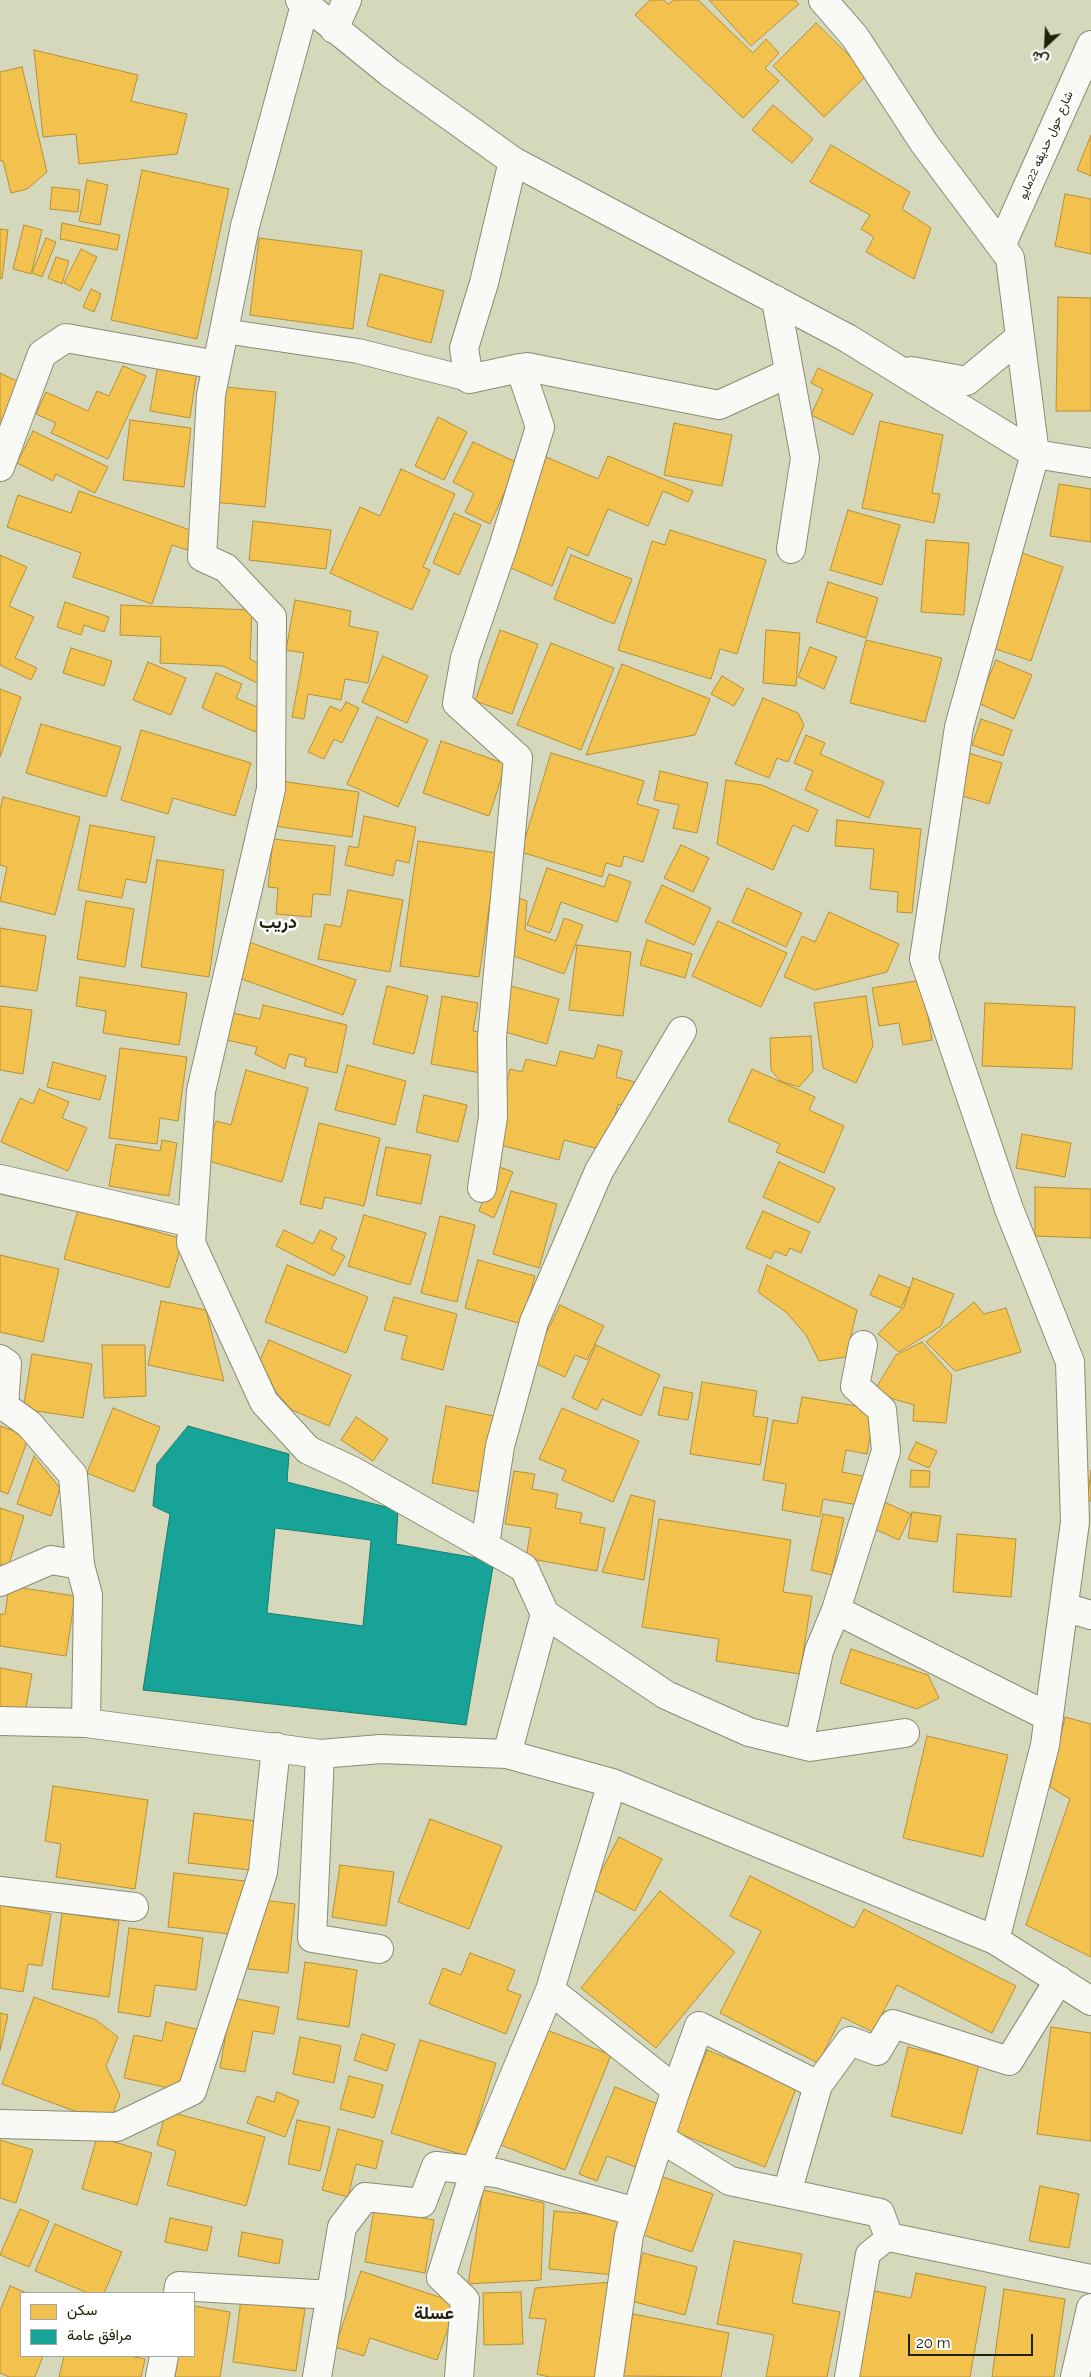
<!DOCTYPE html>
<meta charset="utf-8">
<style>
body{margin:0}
#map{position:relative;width:1091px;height:2377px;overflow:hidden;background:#d6d8bb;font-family:Raleway,Vazirmatn,sans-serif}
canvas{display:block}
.legend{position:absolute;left:20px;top:2292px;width:175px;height:65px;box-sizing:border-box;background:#fff;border:1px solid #a6a79e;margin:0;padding:6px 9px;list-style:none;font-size:15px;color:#21220c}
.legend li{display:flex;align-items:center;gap:10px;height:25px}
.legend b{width:25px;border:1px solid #a6a79e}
.north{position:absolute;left:1021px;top:20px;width:50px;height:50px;-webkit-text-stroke:4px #fff;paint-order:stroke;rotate:205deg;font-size:14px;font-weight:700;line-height:20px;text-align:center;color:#21220c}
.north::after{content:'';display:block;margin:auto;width:18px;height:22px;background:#21220c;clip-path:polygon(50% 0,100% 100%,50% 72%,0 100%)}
.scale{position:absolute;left:908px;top:2334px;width:125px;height:22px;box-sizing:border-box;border:2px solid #21220c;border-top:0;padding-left:6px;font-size:15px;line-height:18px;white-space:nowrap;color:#21220c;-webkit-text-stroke:4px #fff;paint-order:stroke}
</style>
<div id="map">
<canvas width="1091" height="2377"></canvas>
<ul class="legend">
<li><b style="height:14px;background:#f2c14e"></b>سكن</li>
<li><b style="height:14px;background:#17a398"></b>مرافق عامة</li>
</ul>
<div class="north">ش</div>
<div class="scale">20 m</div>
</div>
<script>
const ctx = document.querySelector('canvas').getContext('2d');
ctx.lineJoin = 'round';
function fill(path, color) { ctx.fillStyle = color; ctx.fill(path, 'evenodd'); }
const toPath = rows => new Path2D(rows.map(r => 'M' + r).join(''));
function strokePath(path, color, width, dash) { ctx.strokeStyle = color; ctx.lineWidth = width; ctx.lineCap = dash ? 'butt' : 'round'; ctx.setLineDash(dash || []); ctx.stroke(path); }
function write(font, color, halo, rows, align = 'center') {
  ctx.font = font + ' Raleway,Vazirmatn,sans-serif'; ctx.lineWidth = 5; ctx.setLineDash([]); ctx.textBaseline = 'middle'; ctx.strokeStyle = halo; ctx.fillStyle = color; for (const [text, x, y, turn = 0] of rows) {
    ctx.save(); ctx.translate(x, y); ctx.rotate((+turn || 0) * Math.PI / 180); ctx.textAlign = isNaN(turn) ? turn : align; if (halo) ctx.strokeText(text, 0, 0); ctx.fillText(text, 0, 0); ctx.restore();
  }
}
const homes = toPath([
 [650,0,664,0,668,4,674,0,698,0,753,53,766,39,779,53,765,68,779,81,743,118,635,15,650,0],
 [709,0,795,0,799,4,751,46,709,0],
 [816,23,868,74,824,117,773,66,816,23],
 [34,50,138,75,131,101,187,114,177,154,79,164,76,134,43,137,34,50],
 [22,67,47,172,27,189,11,193,3,161,0,161,0,72,22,67],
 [773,105,813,139,792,163,752,130,773,105],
 [1091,135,1091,176,1077,170,1091,135],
 [831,145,910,192,902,209,931,228,914,279,866,252,874,237,861,229,870,215,810,182,831,145],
 [142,170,229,189,197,339,111,320,142,170],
 [87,180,108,185,100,225,79,221,87,180],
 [52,187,80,190,78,212,50,209,52,187],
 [1065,194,1091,199,1091,254,1055,246,1065,194],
 [62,223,120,235,117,250,60,239,62,223],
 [24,225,42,230,31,274,13,269,24,225],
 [0,229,8,230,2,279,0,278,0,229],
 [46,238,56,242,42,277,32,273,46,238],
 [259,238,362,251,353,329,250,315,259,238],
 [81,249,97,257,80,291,64,283,81,249],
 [56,257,69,261,62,284,48,278,56,257],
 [380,274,444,291,431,343,367,326,380,274],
 [91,289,101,294,94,312,83,307,91,289],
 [1058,297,1091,298,1091,411,1056,411,1058,297],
 [158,365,197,371,190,418,150,411,158,365],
 [123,366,146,376,108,459,51,433,56,423,36,414,46,392,88,411,97,391,109,396,123,366],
 [818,368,873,394,853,435,811,415,823,389,811,383,818,368],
 [0,373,23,384,0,430,0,373],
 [225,387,276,392,265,507,213,502,225,387],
 [438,417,467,432,444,480,415,466,438,417],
 [130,420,191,428,184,487,123,480,130,420],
 [880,421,943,435,932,493,940,494,934,523,862,508,880,421],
 [674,423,732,435,722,486,664,475,674,423],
 [33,431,108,467,95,493,56,474,53,481,17,463,33,431],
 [473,442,518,463,490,524,465,512,474,493,453,482,473,442],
 [608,456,693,491,688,502,663,491,648,526,608,509,588,556,568,547,552,586,502,564,546,457,598,479,608,456],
 [401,469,455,494,423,567,430,570,412,610,330,573,360,507,380,516,401,469],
 [1059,484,1091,489,1091,542,1050,536,1059,484],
 [79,491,193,531,187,550,172,545,152,604,73,577,81,553,7,527,18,495,71,513,79,491],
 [848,510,900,525,882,585,830,570,848,510],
 [454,513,481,525,459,575,433,563,454,513],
 [253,521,331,530,326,569,249,560,253,521],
 [670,530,766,560,737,654,720,649,711,679,618,650,652,541,665,545,670,530],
 [926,540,969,543,964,615,921,612,926,540],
 [1022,553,1063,567,1031,661,990,647,1022,553],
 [0,555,27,567,9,606,34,617,15,658,37,668,31,680,0,665,0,555],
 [571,555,632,579,614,624,554,599,571,555],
 [828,582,878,598,866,638,816,622,828,582],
 [295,600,351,611,349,626,378,632,368,683,345,679,341,700,308,694,304,719,292,717,304,653,286,650,295,600],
 [65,602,109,617,104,632,84,625,81,635,57,627,65,602],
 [121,605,252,610,250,659,271,670,263,686,223,666,160,663,161,637,120,635,121,605],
 [500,630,538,644,512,714,475,701,500,630],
 [766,630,800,633,796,686,763,683,766,630],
 [866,640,942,658,925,722,850,703,866,640],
 [551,643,614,668,581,750,517,725,551,643],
 [810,647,837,657,824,689,798,677,810,647],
 [71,648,112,661,104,686,63,673,71,648],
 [383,656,428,676,407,723,362,702,383,656],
 [996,660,1032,675,1014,719,978,703,996,660],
 [148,662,186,678,171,715,133,700,148,662],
 [622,664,710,699,695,735,586,755,622,664],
 [216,673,242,684,236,698,264,710,255,732,202,708,216,673],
 [722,676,744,689,734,706,711,694,722,676],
 [0,689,21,697,0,757,0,689],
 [763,698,798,713,804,725,788,762,777,758,769,778,735,764,763,698],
 [346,702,359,708,342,743,334,739,324,759,308,752,330,706,341,711,346,702],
 [377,717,428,740,398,807,347,784,377,717],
 [981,719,1012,730,1003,756,972,745,981,719],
 [41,724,121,747,106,797,26,773,41,724],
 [141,730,251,763,235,816,173,798,168,814,121,800,141,730],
 [806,735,825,743,820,754,884,782,869,818,805,790,813,771,794,763,806,735],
 [441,741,506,764,489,816,423,793,441,741],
 [551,753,644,781,637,804,659,810,643,862,624,856,621,867,606,863,602,877,521,852,551,753],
 [968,753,1002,763,989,804,956,794,968,753],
 [660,771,708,783,697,833,673,828,679,805,654,800,660,771],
 [726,780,762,785,818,810,808,832,793,825,773,870,717,844,726,780],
 [280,781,359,792,352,837,274,826,280,781],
 [3,797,80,817,55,915,0,901,7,867,0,865,0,810,3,797],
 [364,816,416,827,409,863,396,860,393,876,345,865,349,846,358,848,364,816],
 [837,820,921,829,912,913,897,912,898,892,870,889,874,849,835,846,837,820],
 [90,825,155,837,146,883,126,879,122,898,78,890,90,825],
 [273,839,335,846,330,895,313,894,311,917,276,914,278,888,268,887,273,839],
 [418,841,497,853,479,977,400,966,418,841],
 [681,845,709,858,693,892,664,878,681,845],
 [157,860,224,870,209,977,141,967,157,860],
 [547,868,604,887,609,874,631,882,617,922,561,902,550,933,527,925,547,868],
 [662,885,711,908,694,945,645,922,662,885],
 [747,888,802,913,786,947,732,922,747,888],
 [348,890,403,900,390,972,318,959,325,924,341,927,348,890],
 [516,897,527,901,525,930,556,941,564,918,583,925,564,974,511,955,516,897],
 [86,901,134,909,125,967,77,959,86,901],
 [829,912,899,944,887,972,815,990,784,977,802,936,815,942,829,912],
 [718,921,787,953,761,1007,692,976,718,921],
 [0,928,46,936,37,991,0,986,0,928],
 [647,940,692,954,685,978,640,965,647,940],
 [246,941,356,980,343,1015,233,976,246,941],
 [577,945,631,952,623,1016,569,1010,577,945],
 [80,977,187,993,179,1045,103,1033,106,1011,76,1006,80,977],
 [922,980,932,1040,903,1045,899,1023,879,1026,872,988,922,980],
 [507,985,559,999,547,1044,495,1029,507,985],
 [387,986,428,996,414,1054,373,1044,387,986],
 [442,996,478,1003,473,1031,487,1033,481,1073,431,1064,442,996],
 [866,996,873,1046,856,1083,823,1068,814,1003,866,996],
 [985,1003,1075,1007,1072,1069,982,1066,985,1003],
 [263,1005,347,1025,337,1073,304,1066,306,1058,289,1054,285,1069,255,1054,257,1047,227,1040,233,1013,260,1019,263,1005],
 [0,1006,32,1010,23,1074,0,1070,0,1006],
 [811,1036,813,1071,799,1087,780,1081,771,1070,770,1038,811,1036],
 [598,1045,622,1051,616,1077,635,1082,628,1107,618,1104,606,1151,564,1140,559,1160,492,1143,510,1069,522,1072,526,1059,556,1066,560,1051,594,1059,598,1045],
 [120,1048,187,1057,178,1121,160,1118,157,1144,109,1138,120,1048],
 [53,1062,106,1076,100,1100,47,1087,53,1062],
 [347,1065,406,1081,395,1125,335,1110,347,1065],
 [752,1069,815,1097,809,1110,844,1126,824,1173,776,1152,780,1144,728,1121,752,1069],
 [246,1070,308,1088,282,1182,205,1160,216,1121,231,1125,246,1070],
 [39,1089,69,1102,62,1118,87,1128,68,1171,1,1142,20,1098,33,1104,39,1089],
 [424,1095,467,1105,458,1142,416,1132,424,1095],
 [319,1123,380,1138,364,1206,325,1197,322,1209,300,1204,319,1123],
 [1022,1134,1071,1143,1065,1177,1016,1168,1022,1134],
 [162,1140,177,1143,169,1196,109,1186,116,1144,160,1151,162,1140],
 [386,1147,431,1155,421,1204,376,1195,386,1147],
 [779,1162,835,1188,819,1223,763,1197,779,1162],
 [497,1166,513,1172,494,1218,479,1211,497,1166],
 [1035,1187,1091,1189,1091,1238,1035,1236,1035,1187],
 [511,1191,557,1204,539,1268,493,1254,511,1191],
 [78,1210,183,1239,169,1288,64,1259,78,1210],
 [763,1211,810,1232,801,1253,790,1248,786,1256,775,1251,771,1259,746,1248,763,1211],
 [364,1215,426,1233,410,1285,348,1266,364,1215],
 [440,1216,475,1225,457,1302,421,1293,440,1216],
 [284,1230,313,1244,320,1230,337,1238,331,1249,345,1256,334,1276,276,1246,284,1230],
 [0,1255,59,1269,43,1342,0,1332,0,1255],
 [478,1260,535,1276,522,1324,465,1308,478,1260],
 [287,1265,368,1297,346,1353,265,1322,287,1265],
 [767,1265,857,1310,846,1357,819,1361,806,1335,786,1312,758,1292,767,1265],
 [879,1275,910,1288,901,1308,870,1295,879,1275],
 [913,1278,954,1294,941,1326,899,1352,878,1334,904,1307,913,1278],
 [394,1297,457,1314,443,1370,401,1359,407,1336,384,1330,394,1297],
 [161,1301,206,1310,224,1381,148,1365,161,1301],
 [974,1302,984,1314,1006,1308,1021,1352,955,1371,926,1342,974,1302],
 [560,1305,604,1326,587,1360,575,1355,565,1377,532,1362,560,1305],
 [269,1340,351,1375,329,1426,292,1410,276,1392,260,1360,269,1340],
 [922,1342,952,1375,946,1423,913,1421,914,1405,873,1393,896,1355,922,1342],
 [102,1345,145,1345,146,1396,104,1398,102,1345],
 [596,1345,660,1375,641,1416,602,1399,597,1410,572,1398,596,1345],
 [32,1354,92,1364,83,1418,23,1409,32,1354],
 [702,1382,757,1391,753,1416,768,1418,760,1465,690,1454,702,1382],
 [664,1387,693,1393,688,1420,658,1415,664,1387],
 [802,1397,875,1409,867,1454,846,1450,842,1472,863,1476,858,1505,823,1499,820,1517,782,1510,786,1484,763,1480,773,1420,797,1424,802,1397],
 [446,1406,494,1416,479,1492,432,1483,446,1406],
 [113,1408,160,1427,134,1492,87,1473,113,1408],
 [562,1408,639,1441,613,1502,562,1480,566,1470,539,1459,562,1408],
 [356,1417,388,1439,373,1461,341,1440,356,1417],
 [0,1426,29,1436,8,1494,0,1491,0,1426],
 [916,1442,937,1451,929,1468,908,1459,916,1442],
 [34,1456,60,1488,51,1516,17,1504,34,1456],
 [911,1470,930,1471,929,1487,910,1487,911,1470],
 [1091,1470,1091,1501,1087,1501,1091,1470],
 [514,1471,535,1474,532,1489,558,1494,555,1508,582,1513,580,1523,605,1528,597,1571,526,1558,531,1528,505,1524,514,1471],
 [631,1495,655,1501,644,1580,602,1572,631,1495],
 [882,1501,911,1514,899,1540,870,1527,882,1501],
 [0,1508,24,1516,8,1567,0,1564,0,1508],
 [912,1512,941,1516,937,1542,908,1538,912,1512],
 [823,1514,844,1518,832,1575,811,1570,823,1514],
 [659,1519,791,1540,783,1592,812,1596,800,1674,716,1661,719,1639,642,1627,659,1519],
 [957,1534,1016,1539,1011,1597,953,1592,957,1534],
 [9,1586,75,1596,66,1656,0,1646,0,1614,5,1614,9,1586],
 [851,1649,928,1675,939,1698,917,1709,840,1683,851,1649],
 [0,1668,32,1674,25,1713,0,1709,0,1668],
 [1065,1717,1091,1724,1091,1957,1026,1925,1070,1799,1050,1787,1065,1717],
 [927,1736,1008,1755,983,1857,903,1838,927,1736],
 [53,1786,148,1800,135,1889,56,1877,61,1844,45,1841,53,1786],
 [194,1813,256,1821,250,1870,188,1863,194,1813],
 [430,1819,502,1846,469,1929,398,1902,430,1819],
 [619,1837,662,1859,635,1911,592,1889,619,1837],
 [340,1865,394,1872,386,1926,332,1917,340,1865],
 [174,1873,245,1881,239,1935,168,1927,174,1873],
 [750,1876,854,1928,864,1909,1016,1986,992,2033,897,1985,873,2032,842,2017,818,2063,720,2013,761,1931,730,1916,750,1876],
 [660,1891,735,1952,656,2048,581,1988,660,1891],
 [255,1899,295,1904,288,1973,248,1969,255,1899],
 [0,1905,51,1914,42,1966,28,1964,23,1992,0,1988,0,1905],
 [62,1913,119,1921,109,1997,52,1989,62,1913],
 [129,1928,203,1938,196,1990,155,1985,150,2017,118,2012,129,1928],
 [470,1953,515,1970,507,1990,521,1995,506,2034,429,2004,443,1968,461,1975,470,1953],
 [305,1962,357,1970,349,2027,297,2019,305,1962],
 [34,1997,96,2020,118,2037,106,2066,120,2095,109,2124,2,2084,34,1997],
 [232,1998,279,2007,274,2034,253,2031,245,2072,220,2068,232,1998],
 [0,2013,8,2015,0,2051,0,2013],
 [166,2022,200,2030,186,2092,124,2078,134,2035,162,2041,166,2022],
 [1051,2027,1091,2033,1091,2141,1037,2134,1051,2027],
 [547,2030,611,2055,565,2170,501,2145,547,2030],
 [362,2034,395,2044,387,2071,354,2060,362,2034],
 [300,2037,341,2046,334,2083,293,2074,300,2037],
 [420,2040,496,2063,467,2156,391,2133,420,2040],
 [908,2047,979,2064,962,2134,891,2116,908,2047],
 [707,2050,797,2086,765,2167,675,2132,707,2050],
 [349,2076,383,2085,374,2118,340,2109,349,2076],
 [615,2087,663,2106,638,2168,607,2156,597,2181,579,2174,615,2087],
 [277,2092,299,2101,285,2137,247,2123,257,2096,274,2102,277,2092],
 [166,2111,265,2137,246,2206,167,2185,176,2151,157,2145,166,2111],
 [297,2120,330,2127,320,2171,288,2164,297,2120],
 [338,2129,383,2141,376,2169,356,2164,348,2197,322,2190,338,2129],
 [97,2137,152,2153,137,2205,82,2189,97,2137],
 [0,2140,33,2150,16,2203,0,2198,0,2140],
 [660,2176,713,2194,692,2252,640,2234,660,2176],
 [1040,2186,1079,2194,1069,2248,1029,2241,1040,2186],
 [483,2190,544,2203,541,2280,468,2284,483,2190],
 [20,2209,49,2221,29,2267,0,2255,20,2209],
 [374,2209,434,2220,425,2273,365,2262,374,2209],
 [554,2211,621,2217,616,2275,549,2269,554,2211],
 [170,2218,212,2227,207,2251,165,2242,170,2218],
 [55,2224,122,2252,104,2293,88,2293,35,2271,55,2224],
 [242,2232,283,2240,279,2264,238,2256,242,2232],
 [734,2241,802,2254,792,2303,840,2312,827,2377,766,2377,774,2335,717,2324,734,2241],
 [643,2253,697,2267,685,2315,631,2301,643,2253],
 [361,2271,457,2303,437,2360,370,2338,364,2356,335,2347,361,2271],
 [916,2273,986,2287,970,2377,858,2377,874,2291,911,2298,916,2273],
 [613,2282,595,2377,549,2377,537,2374,546,2319,529,2318,535,2288,613,2282],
 [10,2286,27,2293,21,2293,21,2356,43,2356,35,2377,9,2377,0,2373,0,2311,10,2286],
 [1004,2289,1065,2299,1054,2377,992,2377,1004,2289],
 [521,2292,523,2344,484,2345,483,2293,521,2292],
 [241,2299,305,2309,296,2371,233,2362,241,2299],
 [194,2306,230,2312,220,2377,175,2377,178,2356,194,2356,194,2306],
 [633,2314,729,2333,721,2377,622,2376,633,2314],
 [64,2356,129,2356,145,2359,141,2377,59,2377,64,2356]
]);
fill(homes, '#f2c14e');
strokePath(homes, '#b3913a', 1);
const public = toPath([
 [188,1426,289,1454,287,1482,398,1510,396,1544,494,1561,466,1725,143,1690,170,1514,153,1506,157,1464,188,1426],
 [275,1528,371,1540,363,1626,267,1613,275,1528]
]);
fill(public, '#17a398');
strokePath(public, '#1a7c6e', 1);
const lane = toPath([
 [224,331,358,351,469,379],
 [847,2377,868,2254,889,2237]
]);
const street = toPath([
 [300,0,390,73,513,161,847,338,1035,454,1091,463],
 [823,0,855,37,924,143,1010,258,1035,454,959,727,924,959,1009,1209,1070,1362,1075,1522,1045,1745,995,1940],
 [305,5,245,226,211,395,202,557,226,568,272,617,271,789,201,1091,191,1243,264,1402,308,1450,353,1471,524,1568,545,1614,666,1695,749,1732,810,1747,905,1733],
 [334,29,347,0],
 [1001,246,1091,45],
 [776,300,805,458,791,549],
 [520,368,527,367,719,405,789,373],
 [911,371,967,381,1020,337],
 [0,467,42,354,66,338,217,365],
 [0,1179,192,1223],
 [482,1188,493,1117,492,1037,518,758,457,703,465,658,504,544,540,427,520,368,469,379,464,348,484,283,513,161],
 [0,1359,7,1364,4,1406,29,1424,73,1475,80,1565,88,1595,86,1723],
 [485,1545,500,1446,534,1322,599,1171,682,1031],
 [0,1582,51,1560,80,1565],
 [1064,1607,1091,1615],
 [836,1610,1049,1717],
 [0,1721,86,1723,320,1754,381,1749,507,1754,612,1783,995,1940,1091,2001],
 [799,1744,819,1651,836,1610,886,1451,882,1410,855,1386,863,1345],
 [320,1754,312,1938,379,1949],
 [507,1754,545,1614],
 [612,1783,550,1990,676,2090,660,2138,730,2181,880,2213,889,2237,1091,2279],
 [0,1891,134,1907],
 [818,2085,850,2041,877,2051,893,2024,1009,2061,1059,1980],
 [676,2090,699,2026,818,2085,787,2193],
 [0,2124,117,2127,192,2091,263,1872,276,1747],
 [178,2293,179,2286,331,2295],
 [160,2377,164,2356],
 [317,2377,342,2227,365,2197,422,2203,436,2166,497,2173,636,2212],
 [459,2377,465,2300,441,2277,475,2170,550,1990],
 [609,2377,629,2235,660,2138],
 [1075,2377,1091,2308]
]);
strokePath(lane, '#8b8c75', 26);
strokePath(street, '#8b8c75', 30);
strokePath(lane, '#f9f9f5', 24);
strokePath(street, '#f9f9f5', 28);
write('12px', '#21220c', '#fff', [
 ["شارع حول حديقه 22مايو",1046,145,-66]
]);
write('bold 18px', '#21220c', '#fff', [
 ["دريب",278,923],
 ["عسلة",434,2314]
]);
</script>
